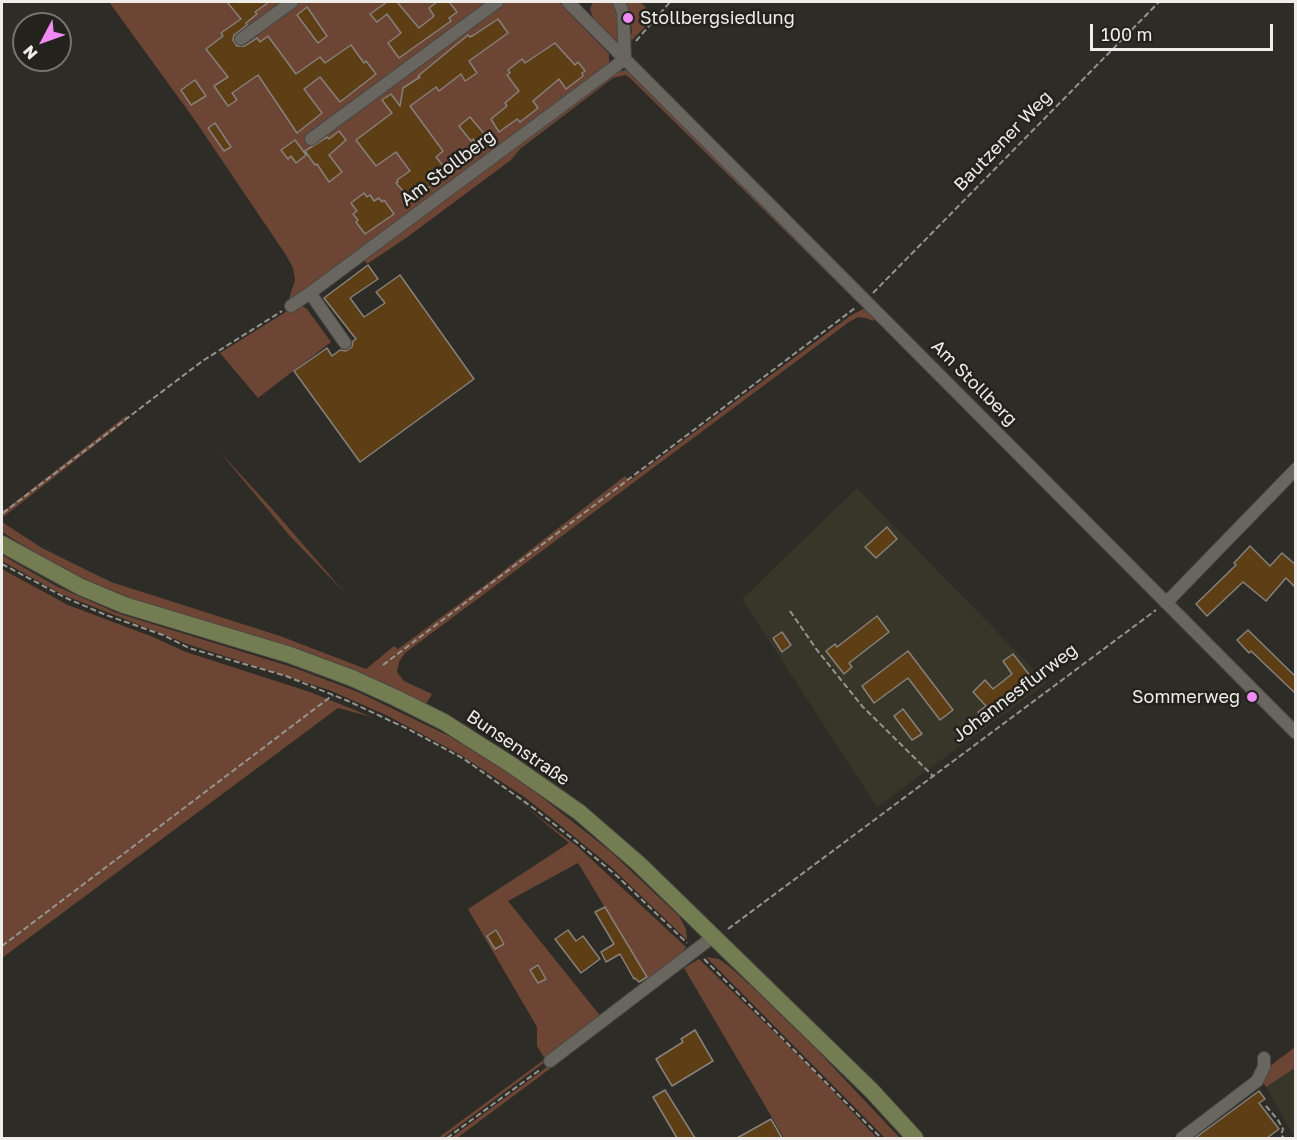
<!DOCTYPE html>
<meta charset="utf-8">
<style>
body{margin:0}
#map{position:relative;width:1297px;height:1140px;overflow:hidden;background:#2d2c26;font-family:"Golos Text",sans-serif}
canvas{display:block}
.frame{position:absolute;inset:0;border:3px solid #eeedea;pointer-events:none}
.north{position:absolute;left:12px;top:12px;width:60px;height:60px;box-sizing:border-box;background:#24221d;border:2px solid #75736f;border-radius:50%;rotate:229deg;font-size:16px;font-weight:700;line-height:24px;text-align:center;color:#eeedea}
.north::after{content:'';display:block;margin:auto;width:21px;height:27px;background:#f18af4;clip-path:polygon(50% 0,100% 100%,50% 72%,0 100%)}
.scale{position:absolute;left:1090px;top:24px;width:183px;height:27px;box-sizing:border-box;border:3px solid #eeedea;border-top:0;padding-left:8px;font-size:18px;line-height:21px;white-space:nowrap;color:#eeedea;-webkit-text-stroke:4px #24221d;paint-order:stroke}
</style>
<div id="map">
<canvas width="1297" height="1140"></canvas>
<div class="frame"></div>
<div class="north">N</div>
<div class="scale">100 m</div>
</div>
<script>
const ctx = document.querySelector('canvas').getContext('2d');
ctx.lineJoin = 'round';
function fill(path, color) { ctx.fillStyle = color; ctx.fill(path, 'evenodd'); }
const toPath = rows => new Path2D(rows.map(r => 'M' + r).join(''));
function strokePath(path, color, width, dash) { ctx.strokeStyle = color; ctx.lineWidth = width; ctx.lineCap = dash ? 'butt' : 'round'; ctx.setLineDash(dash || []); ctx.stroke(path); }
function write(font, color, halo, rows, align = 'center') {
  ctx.font = font + ' "Golos Text",sans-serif'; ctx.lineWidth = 5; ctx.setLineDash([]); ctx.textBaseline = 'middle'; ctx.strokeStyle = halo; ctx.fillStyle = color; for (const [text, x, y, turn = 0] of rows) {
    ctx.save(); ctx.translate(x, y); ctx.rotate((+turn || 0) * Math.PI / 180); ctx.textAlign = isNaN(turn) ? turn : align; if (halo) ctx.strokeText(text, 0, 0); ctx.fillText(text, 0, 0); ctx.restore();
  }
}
fill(toPath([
 [857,488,1047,683,877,807,742,599],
 [1295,1068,1295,1138,1266,1087]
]), '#383529');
fill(toPath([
 [109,2,284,2,243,43,300,2,488,2,446,44,505,2,559,2,609,54,609,64,288,302,295,280,293,268,286,255,194,119],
 [593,2,615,2,617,4,621,46,594,21,590,9],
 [624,2,640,2,653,14,644,28,629,43,629,34,632,33,631,24,634,23,633,18,630,17,629,9,626,8],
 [627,70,632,72,860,299,857,302,630,78,625,75,613,78,520,149,511,160,406,238,367,264,364,259,614,72],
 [301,305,307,309,331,342,258,398,220,353,292,308],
 [867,307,877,317,873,321,866,318,858,317,849,322,405,653,399,662,397,672,404,681,432,694,426,704,143,603,91,582,52,563,2,532,2,522,42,548,111,582,280,636,366,669,394,646,398,649,493,579,625,476,629,481,850,316],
 [127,415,126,421,2,518,2,510,6,509],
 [218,450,275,512,345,593,289,535],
 [2,555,56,586,117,613,295,668,358,692,449,736,520,780,611,852,679,916,686,929,687,940,610,866,555,821,523,796,459,754,388,716,329,690,190,645,61,594,2,561],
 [2,569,68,605,153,637,186,652,310,692,372,717,338,708,2,958],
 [527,808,577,846,686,947,682,953,649,980,578,863,508,901,602,1018,585,1030,590,1039,457,1138,451,1138,555,1061,553,1056,443,1138,438,1138,545,1059,537,1046,537,1027,468,909,569,843],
 [706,957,719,959,730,967,751,986,817,1050,900,1138,885,1138],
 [699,959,811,1068,877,1138,784,1138,684,968],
 [1295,1047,1295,1068,1266,1087,1258,1075]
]), '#6c4535');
const building = toPath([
 [227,2,269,2,255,12,257,14,246,23,247,25,234,35,233,40,237,46,245,46,257,38,260,42,268,36,296,74,320,57,325,63,351,45,364,63,366,61,376,74,340,102,320,77,304,89,322,113,297,133,258,75,232,93,237,100,228,106,214,86,228,77,206,49,223,36,221,33,241,19,227,2],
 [387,2,397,2,419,28,434,16,429,8,437,2,449,2,457,12,449,18,451,21,399,58,388,43,401,33,387,14,377,22,370,14,387,2],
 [307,7,327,36,318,43,297,15,307,7],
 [498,19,508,33,469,61,477,73,465,81,461,74,439,91,436,87,410,106,443,151,436,157,448,172,412,201,396,183,398,182,397,180,410,171,396,152,376,166,356,140,392,113,382,100,391,94,400,106,403,88,420,77,418,76,468,35,470,37,474,35,498,19],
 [555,43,575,65,578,62,585,71,582,73,583,76,566,89,559,79,533,101,538,108,520,122,517,119,499,132,491,119,507,106,505,103,519,91,507,75,510,73,508,70,522,59,525,63,555,43],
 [195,80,206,96,191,105,181,90,195,80],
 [470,117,491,142,482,150,473,139,471,141,459,126,470,117],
 [215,123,231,147,224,151,208,128,215,123],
 [339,131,346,140,329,155,342,172,329,182,317,164,315,165,305,151,327,137,329,139,339,131],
 [295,140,306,155,296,163,291,156,288,159,281,150,295,140],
 [364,193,367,197,370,195,374,201,379,198,382,202,384,200,394,214,365,234,356,222,358,220,353,214,357,211,351,203,364,193],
 [368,265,378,279,350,298,364,317,385,303,376,292,400,275,474,379,360,462,294,371,327,348,332,356,340,350,346,351,352,347,353,341,356,339,324,298,368,265],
 [887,527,897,539,876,558,865,547,887,527],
 [1250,546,1270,566,1282,553,1296,565,1296,588,1286,578,1266,601,1243,582,1207,616,1196,604,1236,565,1234,563,1250,546],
 [877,616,889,632,849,663,852,667,844,674,826,651,835,644,837,647,877,616],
 [1248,630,1296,677,1296,694,1251,651,1249,653,1237,640,1248,630],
 [782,632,791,645,782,652,773,638,782,632],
 [908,651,953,710,940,720,908,678,874,703,862,686,908,651],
 [1013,654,1035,682,985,720,978,712,986,706,973,692,985,680,993,689,1012,674,1003,661,1013,654],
 [903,709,922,734,912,740,894,716,903,709],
 [605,907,647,977,639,982,635,978,634,979,620,954,606,962,601,952,614,944,595,912,605,907],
 [496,930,504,944,495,949,487,936,496,930],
 [568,930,576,941,583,936,600,959,581,973,555,939,568,930],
 [538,965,546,979,538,983,530,970,538,965],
 [695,1030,713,1061,672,1086,656,1059,683,1042,681,1039,695,1030],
 [665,1090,695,1138,677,1138,653,1097,665,1090],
 [1259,1091,1265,1099,1259,1103,1279,1129,1267,1138,1195,1138,1259,1091],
 [771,1119,782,1138,737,1138,771,1119]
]);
fill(building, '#5e3e15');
strokePath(building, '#86817c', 1.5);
const minor = toPath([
 [568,2,1296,733],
 [619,2,623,13,625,59],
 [241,39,292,2],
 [311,139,497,2],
 [310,293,345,343],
 [291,306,310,293,625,59],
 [1166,603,1296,469],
 [550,1061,714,936],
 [1182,1138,1257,1081,1264,1067,1264,1058]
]);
const major = toPath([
 [2,544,81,587,124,605,290,655,352,678,396,698,444,722,510,764,579,812,639,864,872,1091,915,1138]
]);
strokePath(minor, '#4a4844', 14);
strokePath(major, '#4a4844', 18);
strokePath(toPath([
 [636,41,670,2],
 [873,293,1159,2],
 [3,513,172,384,204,360,282,311],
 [2,564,66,598,106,615,163,635,189,648,286,676,348,701,408,729,464,759,532,807,573,839,617,876,687,943],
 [790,611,817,650,862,706,934,777],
 [383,665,855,308],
 [728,929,1156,610],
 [2,946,333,695],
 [704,959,881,1138],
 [1266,1106,1278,1120,1283,1129,1281,1135,1284,1138],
 [447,1138,541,1069]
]), '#95948f', 2, [6, 3]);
strokePath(minor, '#68665f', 12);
strokePath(major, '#747c51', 16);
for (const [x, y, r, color] of [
 [628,18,6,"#f18af4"],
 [1252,697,6,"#f18af4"]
]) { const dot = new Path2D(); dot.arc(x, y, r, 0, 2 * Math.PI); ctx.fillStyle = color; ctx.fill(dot); strokePath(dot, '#24221d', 2); }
write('18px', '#eeedea', '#24221d', [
 ["Stollbergsiedlung",640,18],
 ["Sommerweg",1240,697,"right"]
], 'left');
write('18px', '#eeedea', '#24221d', [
 ["Bautzener Weg",1003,141,-46],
 ["Am Stollberg",448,168,-37],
 ["Am Stollberg",974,383,45],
 ["Johannesflurweg",1015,693,-37],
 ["Bunsenstraße",518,748,34]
]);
</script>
